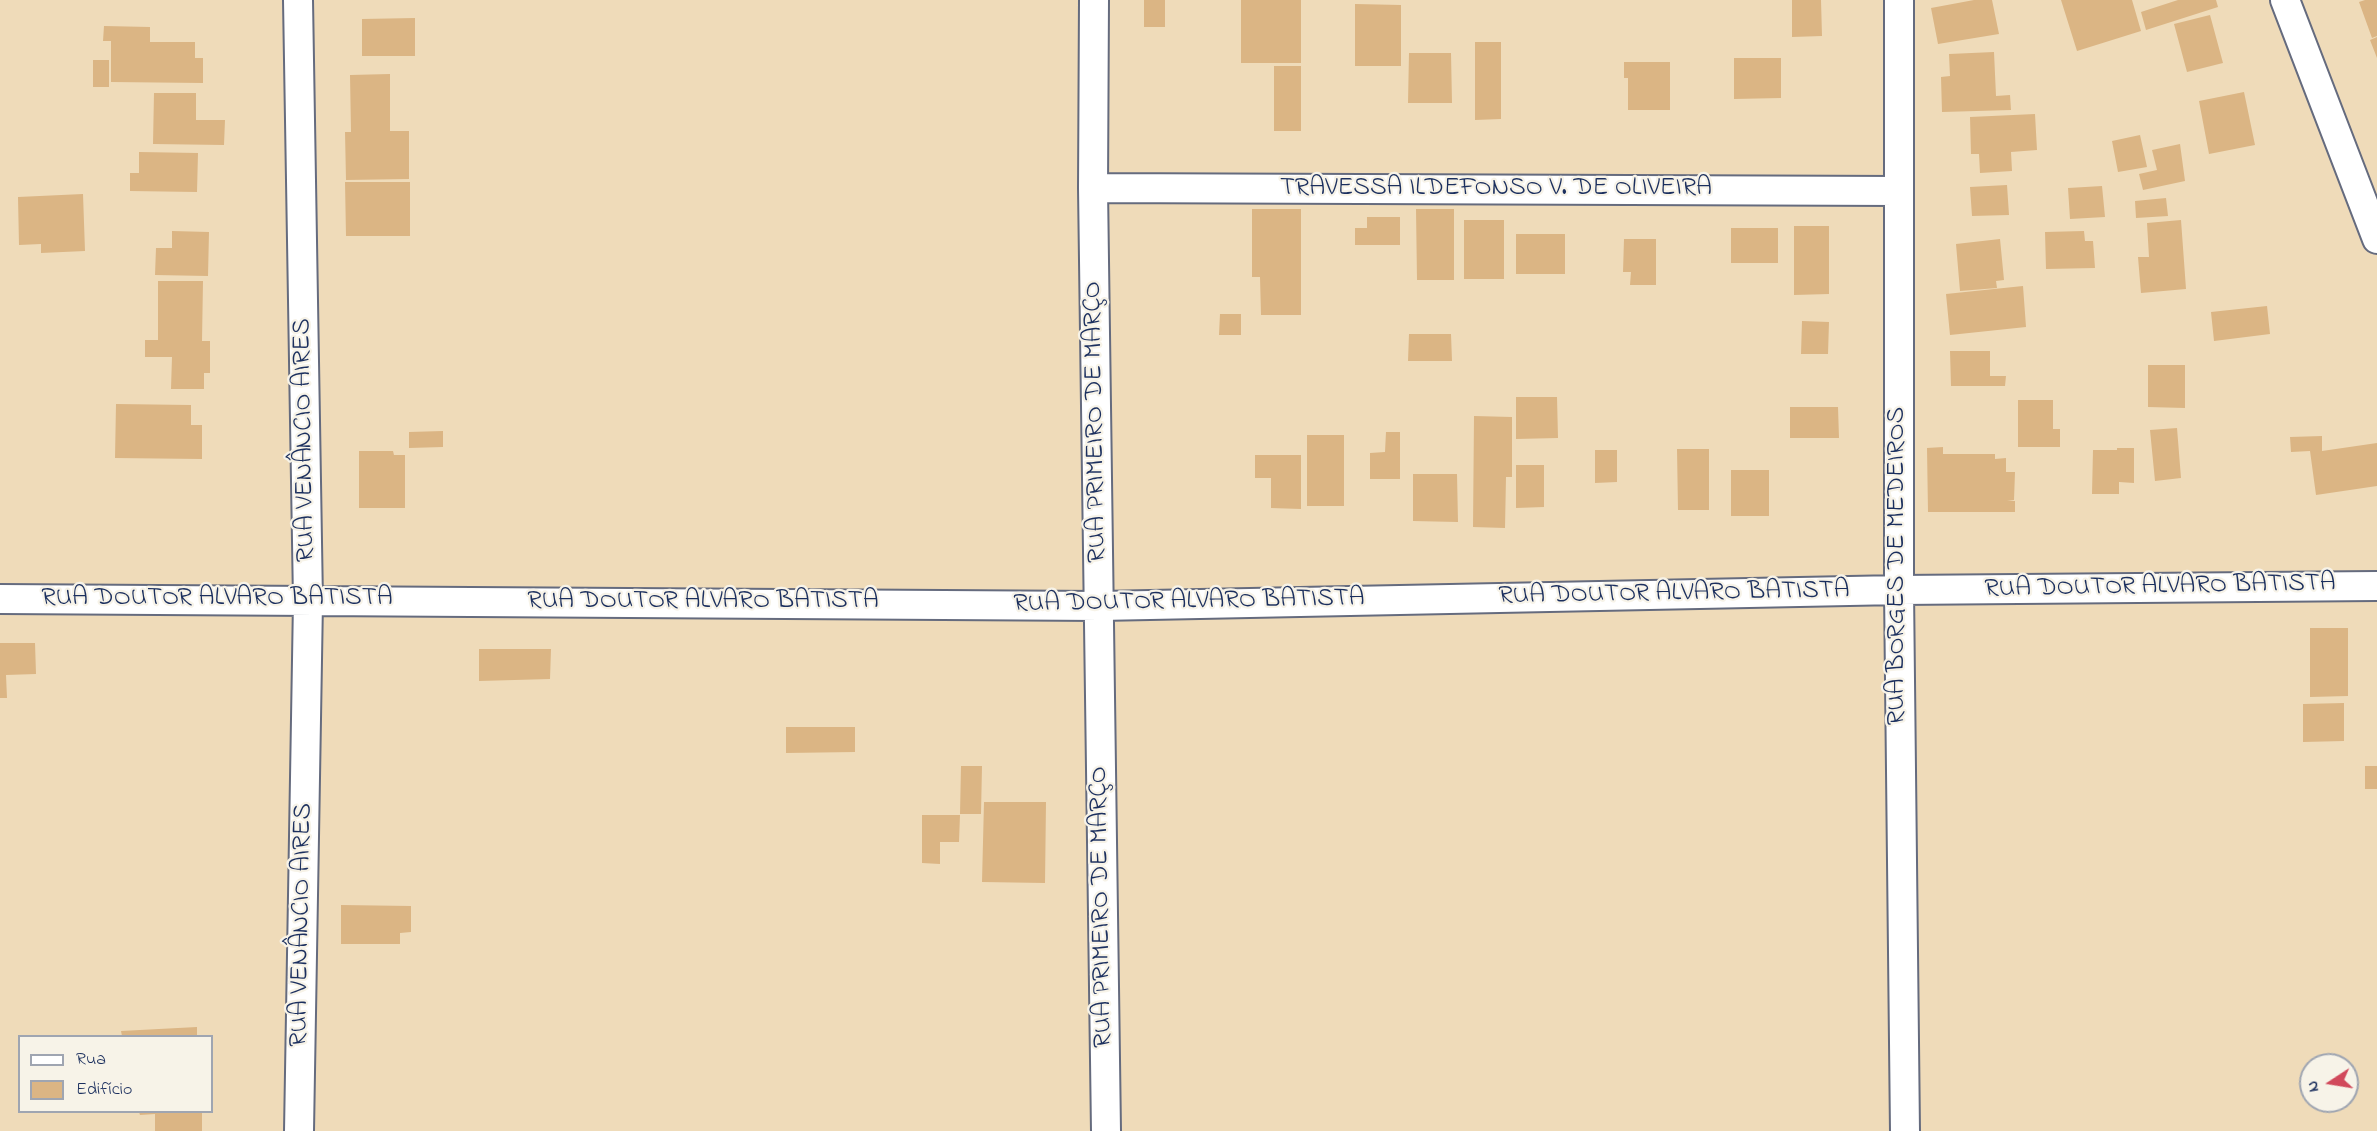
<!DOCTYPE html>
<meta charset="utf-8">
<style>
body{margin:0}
#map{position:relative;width:2377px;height:1131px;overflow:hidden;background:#efdbb9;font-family:"Indie Flower",sans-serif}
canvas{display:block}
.legend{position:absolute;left:18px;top:1035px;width:195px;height:78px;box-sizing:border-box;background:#f7f3e8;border:2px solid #9fa5b1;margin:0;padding:8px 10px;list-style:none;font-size:18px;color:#1b2f5e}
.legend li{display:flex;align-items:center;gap:12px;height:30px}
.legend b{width:30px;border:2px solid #9fa5b1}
.north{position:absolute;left:2299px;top:1053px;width:60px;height:60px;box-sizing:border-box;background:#f7f3e8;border:2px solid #9fa5b1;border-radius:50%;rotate:258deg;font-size:16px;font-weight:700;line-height:24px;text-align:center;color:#1b2f5e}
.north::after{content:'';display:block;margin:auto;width:21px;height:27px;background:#d1495b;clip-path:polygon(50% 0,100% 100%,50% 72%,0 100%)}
</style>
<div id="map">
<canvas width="2377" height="1131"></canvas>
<ul class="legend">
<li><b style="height:8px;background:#fff"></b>Rua</li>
<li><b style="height:16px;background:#dbb584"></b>Edifício</li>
</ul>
<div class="north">N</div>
</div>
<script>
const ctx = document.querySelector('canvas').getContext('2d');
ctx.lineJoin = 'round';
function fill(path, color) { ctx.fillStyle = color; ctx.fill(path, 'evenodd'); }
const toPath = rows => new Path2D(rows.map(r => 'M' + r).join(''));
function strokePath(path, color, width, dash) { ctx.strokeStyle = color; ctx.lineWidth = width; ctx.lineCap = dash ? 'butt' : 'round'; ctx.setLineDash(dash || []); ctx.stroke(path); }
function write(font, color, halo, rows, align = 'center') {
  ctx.font = font + ' "Indie Flower",sans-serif'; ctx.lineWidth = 4.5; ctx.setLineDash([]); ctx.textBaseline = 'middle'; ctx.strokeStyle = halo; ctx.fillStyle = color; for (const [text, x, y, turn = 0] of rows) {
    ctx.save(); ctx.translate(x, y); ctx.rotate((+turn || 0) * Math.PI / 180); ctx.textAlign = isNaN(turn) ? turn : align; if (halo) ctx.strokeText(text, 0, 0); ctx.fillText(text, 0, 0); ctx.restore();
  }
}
fill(toPath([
 [1144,0,1165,0,1165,27,1144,27],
 [1241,0,1301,0,1301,63,1241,63],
 [1792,0,1821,0,1822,36,1792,37],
 [1974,0,1992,0,1999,34,1938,44,1931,8],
 [2061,0,2132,0,2141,31,2077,51],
 [2178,0,2216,0,2218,7,2146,30,2141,12],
 [2365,0,2377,0,2377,36,2372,38,2359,2],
 [1355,4,1401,5,1401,66,1355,66],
 [2210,15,2223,63,2187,72,2174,24],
 [415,18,415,56,362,56,362,19],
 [104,26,150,27,150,42,195,42,195,58,203,58,203,83,111,82,111,41,103,41],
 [2377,37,2377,58,2370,40],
 [1475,42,1501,42,1501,119,1475,120],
 [1994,52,1996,96,2010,95,2011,110,1942,112,1941,77,1950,76,1949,54],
 [1409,53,1451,53,1452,103,1408,103],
 [1734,58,1781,58,1781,98,1734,99],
 [93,60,109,60,109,87,93,87],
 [1624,62,1670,62,1670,110,1628,110,1628,78,1624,78],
 [1274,66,1301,66,1301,131,1274,131],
 [390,74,390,131,409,131,409,179,346,180,345,132,351,132,350,75],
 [2244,92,2255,145,2209,154,2199,101],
 [154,93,196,93,196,120,225,120,224,145,153,144],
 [2035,114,2037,150,2011,152,2012,171,1980,173,1979,154,1971,154,1970,117],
 [2140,135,2147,167,2118,172,2112,141],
 [2180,144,2185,181,2143,190,2139,174,2157,170,2152,150],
 [139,152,198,153,197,192,130,191,130,173,139,173],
 [345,182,410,182,410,236,346,236],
 [2007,185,2009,215,1972,216,1970,187],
 [2102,186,2105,217,2070,219,2068,188],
 [83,194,85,251,41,253,41,244,19,245,18,197],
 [2166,198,2168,216,2136,218,2135,201],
 [1252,209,1301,209,1301,315,1261,315,1260,277,1252,277],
 [1416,209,1454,209,1454,280,1417,280],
 [1367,217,1400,217,1400,245,1355,245,1355,228,1367,228],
 [1464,220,1504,220,1504,279,1464,279],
 [2181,220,2186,289,2141,293,2138,257,2149,257,2147,223],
 [1794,226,1829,226,1829,294,1794,295],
 [1731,228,1778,228,1778,263,1731,263],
 [172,231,209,232,208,276,155,275,156,248,172,248],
 [2084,231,2085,241,2093,241,2095,268,2046,269,2045,232],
 [1516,234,1565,234,1565,274,1516,274],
 [1624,239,1656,239,1656,285,1630,285,1631,272,1623,272],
 [2000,239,2004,280,1996,281,1997,288,1960,291,1956,244],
 [158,281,203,281,202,341,210,341,210,373,204,373,204,389,171,389,172,357,145,357,145,340,158,340],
 [2023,286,2026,327,1950,335,1946,294],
 [2267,306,2270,334,2214,341,2211,312],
 [1220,314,1241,314,1241,335,1219,335],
 [1802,321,1829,322,1828,354,1801,354],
 [1409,334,1451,334,1452,361,1408,361],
 [1950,351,1990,351,1990,376,2006,376,2005,386,1951,386],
 [2148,365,2185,365,2185,408,2148,407],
 [1516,397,1557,397,1558,438,1516,439],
 [2018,400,2053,400,2053,429,2060,429,2060,447,2018,447],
 [116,404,191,405,191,425,202,425,202,459,115,458],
 [1790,407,1838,407,1839,438,1790,438],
 [1474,416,1512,417,1512,477,1506,477,1505,528,1473,527],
 [2177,428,2181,478,2155,481,2150,430],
 [443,431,443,447,409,448,409,432],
 [1386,432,1400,432,1400,479,1370,479,1370,453,1385,452],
 [1307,435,1344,435,1344,506,1307,506],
 [2322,436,2322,451,2377,443,2377,486,2316,495,2310,451,2291,452,2290,437],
 [1943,447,1943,454,1995,454,1995,459,2006,458,2006,472,2015,472,2014,500,2007,501,2015,501,2015,512,1928,512,1927,448],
 [2117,448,2134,448,2134,483,2119,482,2119,494,2092,494,2093,450,2117,450],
 [1677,449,1709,449,1709,510,1678,510],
 [1595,450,1617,450,1617,482,1595,483],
 [359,451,393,451,394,455,405,455,405,508,359,508],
 [1255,455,1301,455,1301,509,1271,508,1271,478,1255,478],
 [1516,465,1544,465,1544,507,1516,508],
 [1731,470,1769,470,1769,516,1731,516],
 [1413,474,1457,474,1458,522,1413,521],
 [2310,628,2348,628,2348,696,2310,697],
 [0,643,35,643,36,674,6,675,7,698,0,698],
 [479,649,551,649,550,679,479,681],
 [2344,703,2344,741,2303,742,2303,704],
 [786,727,855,727,855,752,786,753],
 [961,766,982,766,981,814,960,814],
 [2365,766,2377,766,2377,789,2365,789],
 [984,802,1046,802,1045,883,982,882],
 [922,815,960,815,959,842,940,842,940,864,922,863],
 [341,905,411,906,411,932,400,933,400,944,341,944],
 [197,1027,197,1036,122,1036,121,1031],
 [139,1112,202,1112,202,1131,155,1131,155,1114,140,1115]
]), '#dbb584');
const street = toPath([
 [298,0,308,601,299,1131],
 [1094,0,1093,188,1106,1131],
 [1899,0,1899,590,1905,1131],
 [2285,0,2377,239],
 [1093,188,1898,191],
 [0,599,1100,606,1899,590,2377,586]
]);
strokePath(street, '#656b7e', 32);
strokePath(street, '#fff', 28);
write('26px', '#1b2f5e', '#f7f3e8', [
 ["TRAVESSA ILDEFONSO V. DE OLIVEIRA",1496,190],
 ["RUA PRIMEIRO DE MARÇO",1097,422,-91],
 ["RUA VENÂNCIO AIRES",306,440,-91],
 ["RUA BORGES DE MEDEIROS",1899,566,-90],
 ["RUA DOUTOR ALVARO BATISTA",2160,588,-1],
 ["RUA DOUTOR ALVARO BATISTA",1674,595,-1],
 ["RUA DOUTOR ALVARO BATISTA",217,600],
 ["RUA DOUTOR ALVARO BATISTA",703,603],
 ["RUA DOUTOR ALVARO BATISTA",1189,603,-1],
 ["RUA PRIMEIRO DE MARÇO",1103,907,-91],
 ["RUA VENÂNCIO AIRES",303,925,-89]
]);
</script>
